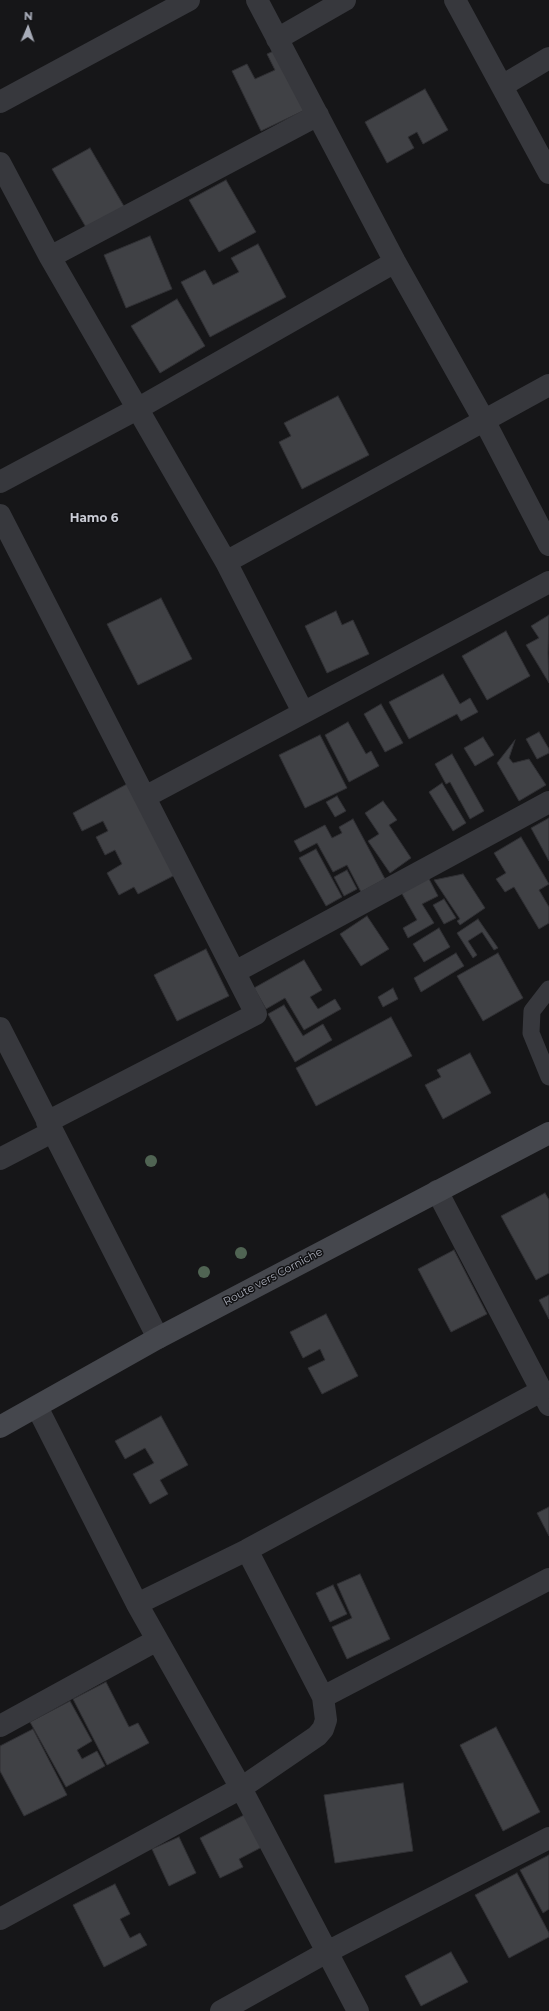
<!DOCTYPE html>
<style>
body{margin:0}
#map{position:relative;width:549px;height:2011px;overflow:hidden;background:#161618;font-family:Montserrat,sans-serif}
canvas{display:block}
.north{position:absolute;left:8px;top:8px;width:40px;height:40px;-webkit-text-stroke:3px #111113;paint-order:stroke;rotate:2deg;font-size:11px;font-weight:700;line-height:16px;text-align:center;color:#a8acb8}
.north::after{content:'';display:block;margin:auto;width:14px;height:18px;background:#a8acb8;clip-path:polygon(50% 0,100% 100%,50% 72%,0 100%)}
</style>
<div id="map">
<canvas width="549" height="2011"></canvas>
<div class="north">N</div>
</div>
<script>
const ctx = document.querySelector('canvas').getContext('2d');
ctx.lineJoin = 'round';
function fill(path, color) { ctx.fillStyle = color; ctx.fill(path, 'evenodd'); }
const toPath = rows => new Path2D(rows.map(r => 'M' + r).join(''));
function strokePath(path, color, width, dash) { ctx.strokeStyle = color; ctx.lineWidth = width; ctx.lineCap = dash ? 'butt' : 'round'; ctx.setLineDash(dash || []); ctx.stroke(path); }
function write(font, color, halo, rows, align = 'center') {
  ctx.font = font + ' Montserrat,sans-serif'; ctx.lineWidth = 3; ctx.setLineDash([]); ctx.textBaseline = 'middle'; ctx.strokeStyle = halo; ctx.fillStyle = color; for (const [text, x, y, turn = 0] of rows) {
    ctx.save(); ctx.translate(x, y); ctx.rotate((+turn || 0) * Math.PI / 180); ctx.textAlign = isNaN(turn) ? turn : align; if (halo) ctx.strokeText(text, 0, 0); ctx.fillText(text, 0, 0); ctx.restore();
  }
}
const building = toPath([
 [276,50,305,110,261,131,232,71,247,64,255,79,275,70,267,54,276,50],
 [425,89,448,130,423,144,417,132,408,137,414,148,387,163,365,122,425,89],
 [90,148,125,208,87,229,52,169,90,148],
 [226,180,256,232,219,252,189,200,226,180],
 [150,236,172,289,126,308,104,255,150,236],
 [258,244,286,297,210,337,181,282,205,270,213,285,239,272,231,258,258,244],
 [177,299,205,346,160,373,131,326,177,299],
 [338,396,369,455,302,489,279,442,291,436,284,423,338,396],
 [161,598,192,659,138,685,107,624,161,598],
 [336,611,342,625,353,620,369,654,327,673,305,626,336,611],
 [549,615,548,653,549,683,526,645,539,638,531,626,549,615],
 [506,631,530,676,487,700,462,656,506,631],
 [443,674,460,704,470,698,478,712,461,721,457,714,409,739,389,702,443,674],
 [381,704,403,743,385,752,364,714,381,704],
 [348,722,366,754,371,751,379,766,349,782,325,735,348,722],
 [539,732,549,749,549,753,537,759,526,739,539,732],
 [320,735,347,788,305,808,279,755,320,735],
 [483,737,494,755,475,766,464,748,483,737],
 [515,740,509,758,513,763,529,759,546,785,519,801,497,763,515,740],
 [452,754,484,811,470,819,450,782,446,784,435,764,452,754],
 [442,783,466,823,453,831,429,792,442,783],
 [127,784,175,875,138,894,134,887,119,895,107,873,122,864,115,850,105,855,96,837,108,831,103,821,82,831,73,813,127,784],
 [337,796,346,811,335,817,326,802,337,796],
 [383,801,397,820,389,825,411,858,390,873,368,841,379,834,365,813,383,801],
 [549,818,549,861,531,828,549,818],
 [353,819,385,879,361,892,347,865,333,872,317,843,300,852,294,841,325,825,332,838,342,833,339,827,353,819],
 [521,837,549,884,539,890,549,907,549,923,539,929,514,887,505,892,496,879,506,873,494,853,521,837],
 [316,849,342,897,326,906,299,858,316,849],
 [347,870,357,889,344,896,334,877,347,870],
 [463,874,485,908,460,925,457,921,460,919,434,880,463,874],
 [428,877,438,896,422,904,434,923,408,938,403,928,417,920,401,892,428,877],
 [444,899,456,918,444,924,433,905,444,899],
 [367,916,389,949,361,966,340,934,367,916],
 [478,919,498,948,494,950,482,932,468,941,477,955,473,958,457,933,478,919],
 [439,928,450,947,424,962,413,944,439,928],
 [206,949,229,996,177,1021,154,975,206,949],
 [456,953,464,966,421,992,414,978,456,953],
 [498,953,523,998,483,1021,457,976,498,953],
 [304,960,322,990,310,997,318,1009,335,999,341,1009,304,1030,285,998,266,1009,254,988,304,960],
 [393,988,398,999,383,1007,378,997,393,988],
 [284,1005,303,1036,323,1024,332,1040,295,1062,268,1014,284,1005],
 [391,1017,412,1056,316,1106,296,1068,391,1017],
 [470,1053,491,1093,443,1119,425,1085,441,1077,437,1070,470,1053],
 [545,1193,549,1200,549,1273,536,1280,501,1216,545,1193],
 [454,1250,487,1314,451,1332,418,1269,454,1250],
 [549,1295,549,1319,539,1300,549,1295],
 [326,1314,358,1376,322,1394,308,1368,325,1360,320,1349,303,1358,290,1332,326,1314],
 [161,1416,188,1465,160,1480,168,1494,150,1504,133,1474,154,1463,145,1448,125,1459,115,1441,161,1416],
 [549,1507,549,1536,537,1513,549,1507],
 [360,1574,390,1639,347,1659,332,1627,352,1618,337,1584,360,1574],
 [333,1585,347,1614,330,1622,316,1593,333,1585],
 [106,1682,129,1727,138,1723,149,1743,107,1765,73,1699,106,1682],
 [70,1701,92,1741,77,1750,82,1759,97,1751,105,1766,66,1787,30,1722,70,1701],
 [496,1727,540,1812,503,1831,460,1745,496,1727],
 [33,1729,67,1795,24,1816,0,1771,0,1746,33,1729],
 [403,1783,413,1851,335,1863,324,1795,403,1783],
 [246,1814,262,1847,239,1859,243,1867,220,1878,200,1838,246,1814],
 [179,1837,196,1873,169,1886,152,1849,179,1837],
 [549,1855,549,1909,543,1913,520,1870,549,1855],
 [517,1873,549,1933,549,1937,509,1958,475,1895,517,1873],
 [115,1884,130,1914,120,1919,130,1938,140,1933,147,1945,104,1967,73,1905,115,1884],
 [451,1952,468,1982,421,2006,405,1976,451,1952]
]);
fill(building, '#404145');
strokePath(building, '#303034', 1);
strokePath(toPath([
 [549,989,532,1011,531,1033,549,1077]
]), '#37383d', 17);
strokePath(toPath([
 [257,0,395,262,485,422,549,545],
 [455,0,549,173],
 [277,39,345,0],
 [502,86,549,58],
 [0,102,189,0],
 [0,163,50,257,226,562,303,712],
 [50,257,318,115],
 [0,482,137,409,395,262],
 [0,515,256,1014,47,1122],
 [226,562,549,385],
 [145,797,549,582],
 [235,972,549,802],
 [0,1028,158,1338],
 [0,1159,52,1132],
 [437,1191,549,1405],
 [37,1407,137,1604,241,1788,358,2011],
 [137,1604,247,1550,541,1391],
 [323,1697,549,1579],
 [0,1726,157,1640],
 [0,1919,241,1788,317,1736,323,1729,326,1720,323,1697,247,1550],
 [221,2011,327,1952,549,1838]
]), '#37383d', 22);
strokePath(toPath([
 [0,1427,158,1338,549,1133]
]), '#45474d', 22);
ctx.fillStyle = '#506453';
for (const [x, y] of [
 [151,1161],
 [241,1253],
 [204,1272]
]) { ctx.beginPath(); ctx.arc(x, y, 6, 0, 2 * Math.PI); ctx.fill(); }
write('11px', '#a8acb8', '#111113', [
 ["Route vers Corniche",273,1277,-28]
]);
write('bold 12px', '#c9cbd4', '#111113', [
 ["Hamo 6",94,518]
]);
</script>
